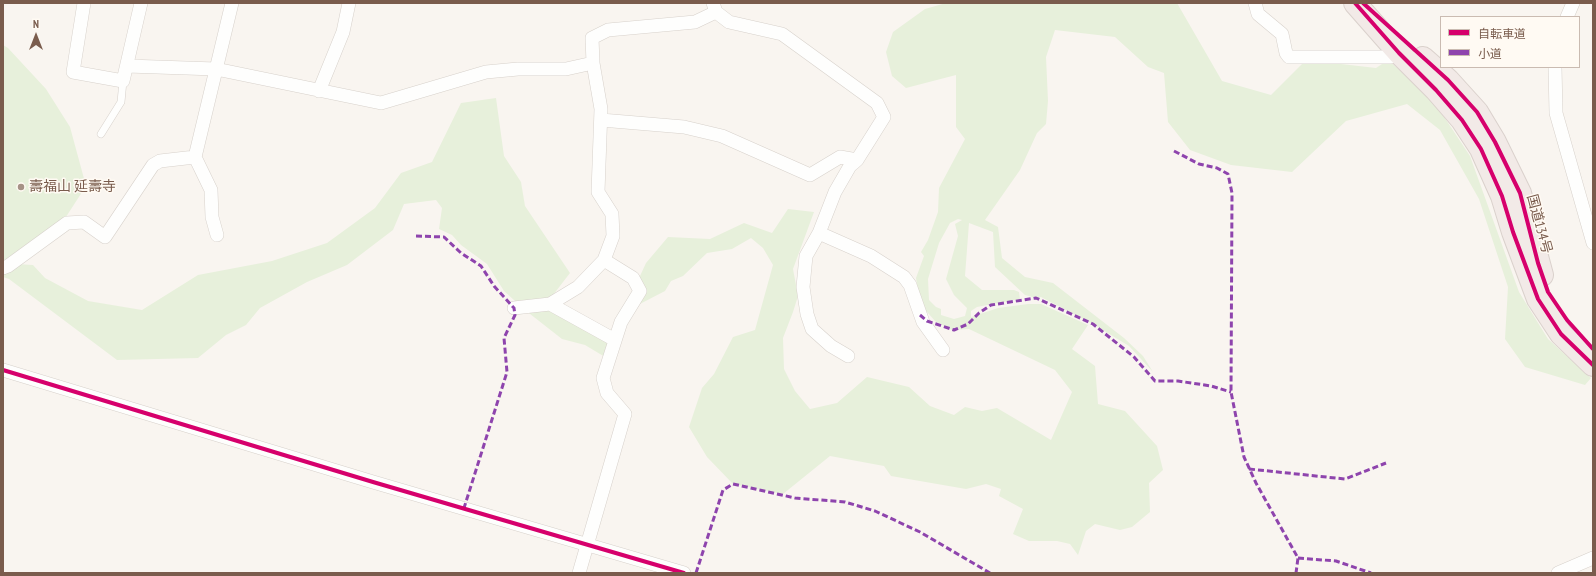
<!DOCTYPE html>
<meta charset="utf-8">
<style>
body{margin:0}
#map{position:relative;width:1596px;height:576px;overflow:hidden;background:#f9f5f0;font-family:"PT Sans Narrow","Noto Sans JP",sans-serif}
canvas{display:block}
.frame{position:absolute;inset:0;border:4px solid #7a5c4d;pointer-events:none}
.legend{position:absolute;left:1440px;top:16px;width:140px;height:52px;box-sizing:border-box;background:#fffaf3;border:1px solid #cabbb1;margin:0;padding:5px 7px;list-style:none;font-size:12px;color:#7a5c4d}
.legend li{display:flex;align-items:center;gap:8px;height:20px}
.legend b{width:20px;border:1px solid #cabbb1}
.north{position:absolute;left:16px;top:16px;width:40px;height:40px;-webkit-text-stroke:3px #fffaf3;paint-order:stroke;rotate:0deg;font-size:11px;font-weight:700;line-height:16px;text-align:center;color:#7a5c4d}
.north::after{content:'';display:block;margin:auto;width:14px;height:18px;background:#7a5c4d;clip-path:polygon(50% 0,100% 100%,50% 72%,0 100%)}
</style>
<div id="map">
<canvas width="1596" height="576"></canvas>
<div class="frame"></div>
<ul class="legend">
<li><b style="height:5px;background:#d6006c"></b>自転車道</li>
<li><b style="height:5px;background:#8e44ad"></b>小道</li>
</ul>
<div class="north">N</div>
</div>
<script>
const ctx = document.querySelector('canvas').getContext('2d');
ctx.lineJoin = 'round';
function fill(path, color) { ctx.fillStyle = color; ctx.fill(path, 'evenodd'); }
const toPath = rows => new Path2D(rows.map(r => 'M' + r).join(''));
function strokePath(path, color, width, dash) { ctx.strokeStyle = color; ctx.lineWidth = width; ctx.lineCap = dash ? 'butt' : 'round'; ctx.setLineDash(dash || []); ctx.stroke(path); }
function write(font, color, halo, rows, align = 'center') {
  ctx.font = font + ' "PT Sans Narrow","Noto Sans JP",sans-serif'; ctx.lineWidth = 3; ctx.setLineDash([]); ctx.textBaseline = 'middle'; ctx.strokeStyle = halo; ctx.fillStyle = color; for (const [text, x, y, turn = 0] of rows) {
    ctx.save(); ctx.translate(x, y); ctx.rotate((+turn || 0) * Math.PI / 180); ctx.textAlign = isNaN(turn) ? turn : align; if (halo) ctx.strokeText(text, 0, 0); ctx.fillText(text, 0, 0); ctx.restore();
  }
}
fill(toPath([
 [946,3,1177,3,1222,81,1271,95,1306,60,1376,68,1388,60,1431,97,1470,156,1519,292,1548,339,1591,378,1585,385,1525,367,1505,339,1508,287,1479,199,1440,130,1407,104,1346,121,1292,172,1231,165,1190,150,1168,122,1164,73,1148,67,1115,37,1055,30,1046,57,1048,101,1046,124,1037,133,1020,170,985,220,998,227,1002,258,1025,277,1053,283,1124,338,1143,356,1153,372,1129,346,1093,324,1041,297,1036,298,1025,295,995,267,993,232,969,223,965,276,982,290,1014,290,1019,292,1020,300,1014,300,977,307,971,311,971,317,998,308,1028,304,1041,304,1088,325,1072,349,1095,366,1098,404,1125,411,1157,446,1163,470,1149,483,1150,512,1132,527,1120,530,1095,524,1086,531,1078,555,1070,544,1057,541,1029,541,1013,534,1023,509,999,496,1001,489,986,484,966,489,891,476,884,466,830,456,783,494,733,484,707,457,689,427,702,388,714,374,733,337,755,330,773,265,763,248,751,238,732,249,707,253,683,276,671,281,665,291,636,306,629,300,646,263,668,237,710,239,744,223,772,233,788,209,814,212,793,269,798,296,793,312,783,338,784,369,795,391,810,409,837,403,867,377,909,387,930,406,954,415,965,407,982,411,997,408,1051,440,1072,392,1055,370,969,329,952,330,935,321,920,304,916,278,924,256,921,252,928,240,938,212,939,188,965,139,956,127,956,75,906,88,892,76,886,52,893,32,925,9],
 [958,219,962,220,955,224,958,236,946,279,954,295,967,308,965,316,954,319,941,315,941,309,936,307,929,300,928,279,939,243,950,223],
 [3,45,8,48,46,89,70,127,86,186,51,240,16,264,33,265,45,278,88,301,142,310,198,275,272,261,327,243,375,208,401,173,432,162,461,103,496,98,504,156,521,182,525,206,570,273,553,295,555,311,609,343,605,357,585,345,562,339,525,310,504,291,487,264,461,245,452,235,439,229,442,208,436,200,404,204,393,230,347,265,307,282,260,308,246,325,226,335,198,358,117,360,9,279,3,277]
]), '#e7f0db');
const lane = toPath([
 [101,134,121,102,123,81]
]);
const street = toPath([
 [84,3,73,72,123,81,141,3],
 [713,3,716,12,729,22,782,34,877,103,884,117,857,160,850,166,835,192,819,233,871,256,904,277,910,285,923,322,943,350],
 [1255,3,1258,14,1282,34,1286,53,1289,57,1391,57,1399,53],
 [1567,17,1573,3],
 [127,66,216,69,381,103,486,72,518,69,566,69,593,63],
 [1555,67,1556,113,1593,243],
 [319,91,343,32,349,3],
 [601,120,684,127,722,136,810,175,840,157,857,160],
 [819,233,806,256,803,287,807,314,812,329,831,346,848,356],
 [217,235,212,217,211,190,195,157,232,3],
 [3,268,8,266,67,223,84,222,105,237,153,165,160,161,195,157],
 [550,304,615,340],
 [514,308,550,304,578,287,604,260,613,236,612,214,598,192,601,109,593,63,592,38,608,30,695,22,716,12],
 [3,370,373,482,684,573],
 [579,573,625,414,607,393,603,378,621,322,640,291,633,278,604,260],
 [1558,573,1593,558]
]);
const highway = toPath([
 [1355,3,1399,53,1436,90,1462,120,1481,149,1502,196,1513,232,1538,299,1561,334,1593,365],
 [1423,58,1448,80,1477,112,1495,142,1520,193,1542,275]
]);
strokePath(lane, '#d7d1cb', 8);
strokePath(street, '#d7d1cb', 14);
strokePath(highway, '#dad1cc', 24);
strokePath(lane, '#fefefd', 7);
strokePath(street, '#fefefd', 13);
strokePath(highway, '#f2eae7', 22);
strokePath(toPath([
 [1174,151,1199,164,1217,168,1228,174,1232,193,1231,392,1244,457,1256,483,1298,558,1296,573],
 [416,236,444,237,461,253,481,266,494,286,514,308,515,315,504,338,507,372,464,508],
 [920,315,927,321,954,330,968,324,979,313,991,305,1036,298,1093,324,1134,357,1155,381,1178,381,1211,386,1231,392],
 [1249,469,1345,479,1386,463],
 [1298,558,1336,561,1371,573],
 [696,573,723,490,733,484,795,498,845,502,875,511,920,532,990,573]
]), '#8e44ad', 3, [6, 3]);
strokePath(toPath([
 [1355,3,1399,53,1436,90,1462,120,1481,149,1502,196,1513,232,1538,299,1561,334,1593,365],
 [1363,3,1448,80,1477,112,1495,142,1520,193,1538,263,1548,292,1567,320,1593,349],
 [3,370,373,482,684,573]
]), '#d6006c', 4);
for (const [x, y, r, color] of [
 [21,187,4,"#a69286"]
]) { const dot = new Path2D(); dot.arc(x, y, r, 0, 2 * Math.PI); ctx.fillStyle = color; ctx.fill(dot); strokePath(dot, '#fffaf3', 1.5); }
write('14px', '#7a5c4d', '#fffaf3', [
 ["壽福山 延壽寺",29,187]
], 'left');
write('14px', '#7a5c4d', '#fffaf3', [
 ["国道134号",1539,224,75]
]);
</script>
